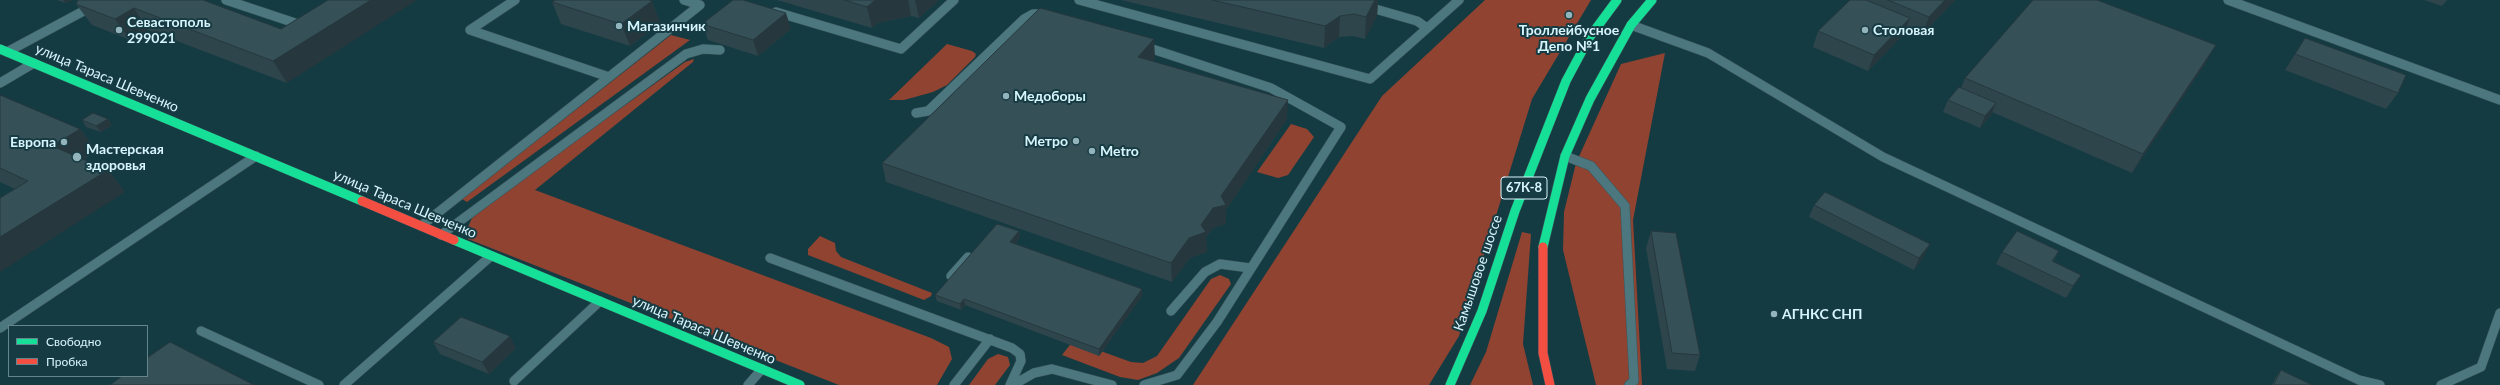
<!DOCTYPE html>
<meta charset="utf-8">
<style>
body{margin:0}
#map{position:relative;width:2500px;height:385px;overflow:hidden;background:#143b42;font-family:Lato,sans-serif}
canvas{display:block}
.legend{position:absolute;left:8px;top:325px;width:140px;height:52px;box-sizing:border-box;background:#173b43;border:1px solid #64858d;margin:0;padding:5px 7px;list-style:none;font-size:12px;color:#d7f5fc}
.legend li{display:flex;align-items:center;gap:8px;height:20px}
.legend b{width:20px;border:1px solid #64858d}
</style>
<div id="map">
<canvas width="2500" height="385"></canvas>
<ul class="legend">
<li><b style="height:5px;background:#16e098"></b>Свободно</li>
<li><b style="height:5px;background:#f24e42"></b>Пробка</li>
</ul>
</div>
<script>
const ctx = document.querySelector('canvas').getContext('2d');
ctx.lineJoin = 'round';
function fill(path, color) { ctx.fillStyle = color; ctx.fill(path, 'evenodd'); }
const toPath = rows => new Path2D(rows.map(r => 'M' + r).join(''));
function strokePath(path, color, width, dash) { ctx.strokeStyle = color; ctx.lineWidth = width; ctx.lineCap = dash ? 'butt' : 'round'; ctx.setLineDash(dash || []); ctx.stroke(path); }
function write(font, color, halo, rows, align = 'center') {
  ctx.font = font + ' Lato,sans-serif'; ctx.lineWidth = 4; ctx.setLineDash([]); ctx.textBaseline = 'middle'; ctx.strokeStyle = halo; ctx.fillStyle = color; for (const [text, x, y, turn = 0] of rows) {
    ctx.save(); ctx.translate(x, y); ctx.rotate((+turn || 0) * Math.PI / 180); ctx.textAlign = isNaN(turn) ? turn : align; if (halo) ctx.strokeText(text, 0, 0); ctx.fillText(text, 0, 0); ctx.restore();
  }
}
fill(toPath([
 [1485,0,1591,0,1532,99,1459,336,1429,385,1193,385,1382,96],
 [671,35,690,40,467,202,462,199],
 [947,44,972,51,976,54,975,57,947,85,933,92,904,100,889,100],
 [1665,53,1633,220,1642,385,1596,385,1563,250,1564,212,1576,163,1621,64],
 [694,59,693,62,535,190,931,338,949,347,952,359,937,385,839,385,468,239,468,227,472,218,492,201,685,62],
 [1291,124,1307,129,1314,137,1288,175,1278,178,1257,172],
 [1522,232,1531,234,1523,344,1533,385,1470,385,1486,352],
 [820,236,835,243,836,251,841,257,932,293,931,296,924,300,808,255,808,249],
 [1220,275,1229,279,1231,284,1179,358,1157,373,1138,380,1120,377,1062,355,1073,341,1131,362,1143,363,1157,356,1211,279],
 [998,354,1008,357,1010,365,995,385,969,385,988,359]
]), '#904331');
const lane = toPath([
 [226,0,301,25],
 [515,0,470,30,609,77],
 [684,0,700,5],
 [1079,0,1370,79,1459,0],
 [1344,0,1417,21,1427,28],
 [2228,0,2500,100],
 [776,12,901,49,954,0],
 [1631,25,1708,53,1883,157,2359,380,2380,385],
 [1143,46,1271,88,1341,127,1217,322,1177,375,1144,385],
 [7,52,104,0],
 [0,83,34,63],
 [916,113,928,111,1024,19,1033,14,1045,14],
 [1565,156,1591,166,1625,206,1634,381,1629,385],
 [421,226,700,5],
 [441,235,686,54,703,49,720,50],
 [770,258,1012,348,1020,354,1021,361,1010,385],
 [951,276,968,257],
 [1171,311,1205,272,1220,264,1250,268],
 [0,328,256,156],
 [201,331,319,385],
 [514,381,600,301],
 [344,385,491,256],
 [748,385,762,369],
 [954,385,990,339],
 [1013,385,1034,373,1052,369,1112,385],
 [2441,385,2481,367,2500,313]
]);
const fast = toPath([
 [0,49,362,201],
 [454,240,800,385],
 [1543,247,1565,156,1590,99,1631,25,1652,0],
 [1450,385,1482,311,1515,211,1566,81,1589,38,1617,0]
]);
const jam = toPath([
 [362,201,454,240],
 [1543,247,1543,353,1550,385]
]);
strokePath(lane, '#3b555a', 10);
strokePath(fast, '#3b555a', 10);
strokePath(jam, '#3b555a', 10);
strokePath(lane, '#4c777f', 9);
strokePath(fast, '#16e098', 9);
strokePath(jam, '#f24e42', 9);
fill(toPath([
 [57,0,73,0,65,3],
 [78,0,281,29,287,83,148,30,130,40,92,25,76,4],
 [777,0,939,0,919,18,911,16,878,23,872,28],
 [1121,0,1378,0,1377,16,1365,39,1353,36,1339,37,1324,48],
 [1850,0,1955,0,1922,35,1906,29,1904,34,1868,71,1813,47,1818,31],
 [2424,0,2447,0,2442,6],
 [652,1,660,23,630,46,561,24,552,2],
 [702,24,791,29,758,56,708,40],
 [2305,38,2398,93,2386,109,2285,70],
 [1155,58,1153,61,1287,119,1226,210,1226,224,1213,228,1206,237,1207,252,1190,258,1172,282,886,182,882,163],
 [2205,64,2132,173,1992,112,1991,115,1980,128,1943,112,1948,100,1961,88,1965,78],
 [0,95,80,129,97,151,83,160,108,170,125,192,15,189,0,182],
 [108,119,112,125,101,132,86,127,82,120],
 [1814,205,1924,256,1914,270,1809,217],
 [1019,231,1020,238,1015,244,1142,289,1142,296,1099,356,965,305,961,310,937,301,935,295],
 [1651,231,1700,355,1695,371,1667,369,1646,248],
 [2059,251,2053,262,2081,275,2066,298,1996,264,2002,252],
 [433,342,516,348,489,374,440,354],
 [2281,370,2312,385,2272,385,2276,377]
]), '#2e454c');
fill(toPath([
 [63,0,73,0,65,3],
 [371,0,417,0,287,83,273,61],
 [880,0,908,0,911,16,878,23,872,28,867,7,874,1],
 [915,0,939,0,919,18],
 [1375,0,1378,0,1377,16,1365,39,1366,17],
 [1945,0,1955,0,1922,35,1929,17],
 [652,1,660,23,630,46,621,24],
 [134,8,148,30,130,40,115,19],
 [786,13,791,29,758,56,753,40],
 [1340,16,1339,37,1324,48,1325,26],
 [1910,18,1904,34,1868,71,1874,55],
 [1154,39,1155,58,1139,76,1138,57],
 [2216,45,2205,64,2132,173,2143,154],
 [1288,100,1287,119,1226,210,1226,224,1213,228,1206,237,1207,252,1190,258,1172,282,1171,263,1189,238,1201,225,1221,196],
 [1996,103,1991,115,1980,128,1985,116],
 [108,119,112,125,101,132,96,126],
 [80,129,97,151,69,168,52,146],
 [108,170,125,192,0,272,0,237],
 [1019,231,1020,238,1011,249,1010,242],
 [1930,244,1924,256,1914,270,1919,258],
 [2081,275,2073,287,2066,298,2073,286],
 [1142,289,1142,296,1099,356,1099,349],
 [964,299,965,305,961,310,960,304],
 [510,336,516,348,489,374,482,362]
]), '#26383e');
const building = toPath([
 [78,0,203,0,281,29,328,0,371,0,273,61,134,8,115,19,76,4,78,0],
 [555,0,649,0,652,1,621,24,552,2,555,0],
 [733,0,743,0,786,13,753,40,702,24,733,0],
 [844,0,880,0,874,1,867,7,844,0],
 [1212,0,1375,0,1366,17,1354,14,1340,16,1325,26,1212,0],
 [1850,0,1866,0,1910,18,1874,55,1818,31,1850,0],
 [1888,0,1945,0,1929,17,1888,0],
 [2033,0,2097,0,2216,45,2143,154,1965,78,2033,0],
 [1040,8,1154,39,1138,57,1288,100,1221,196,1226,205,1213,208,1201,225,1206,232,1189,238,1171,263,882,163,1040,8],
 [2305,38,2406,75,2398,93,2295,54,2305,38],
 [1959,87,1996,103,1985,116,1948,100,1959,87],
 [0,95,80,129,52,146,108,170,0,237,0,198,28,181,0,168,0,95],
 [93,113,108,119,96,126,82,120,93,113],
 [1825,192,1930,244,1919,258,1814,205,1825,192],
 [997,224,1019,231,1010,242,1142,289,1099,349,964,299,960,304,935,295,997,224],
 [1651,231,1676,233,1700,355,1672,353,1651,231],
 [2017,231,2059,251,2052,261,2081,275,2073,286,2002,252,2017,231],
 [461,317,510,336,482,362,433,342,461,317],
 [170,342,254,385,110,385,122,376,147,376,147,358,170,342],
 [2281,370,2312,385,2275,385,2274,384,2281,370]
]);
fill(building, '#365058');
strokePath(building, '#26383e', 1);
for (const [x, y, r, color] of [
 [1569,15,4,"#93b4bb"],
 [619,26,4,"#93b4bb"],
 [119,30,4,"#93b4bb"],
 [1865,30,4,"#93b4bb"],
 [1006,96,4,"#93b4bb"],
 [1076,141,4,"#93b4bb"],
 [64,142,4,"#93b4bb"],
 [1092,151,4,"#93b4bb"],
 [77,157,5,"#93b4bb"],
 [1774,314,4,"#93b4bb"]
]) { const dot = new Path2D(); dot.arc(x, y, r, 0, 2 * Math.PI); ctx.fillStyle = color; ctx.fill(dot); strokePath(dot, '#173b43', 1.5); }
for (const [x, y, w] of [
 [1524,188,46]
]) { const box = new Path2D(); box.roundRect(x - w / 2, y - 11, w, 22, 3); ctx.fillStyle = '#173b43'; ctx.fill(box); strokePath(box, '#d7f5fc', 1); }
write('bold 13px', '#d7f5fc', null, [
 ["67К-8",1524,188]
]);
write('bold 14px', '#d7f5fc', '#173b43', [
 ["Севастополь",127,22],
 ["299021",127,38],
 ["Магазинчик",627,26],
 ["Троллейбусное",1569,30,"center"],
 ["Депо №1",1569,46,"center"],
 ["Столовая",1873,30],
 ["Медоборы",1014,96],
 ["Метро",1068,141,"right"],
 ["Европа",56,142,"right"],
 ["Мастерская",86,149],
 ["здоровья",86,165],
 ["Metro",1100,151],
 ["АГНКС СНП",1782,314]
], 'left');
write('14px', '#d7f5fc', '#173b43', [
 ["улица Тараса Шевченко",107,78,23],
 ["улица Тараса Шевченко",405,204,23],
 ["Камышовое шоссе",1478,273,-71],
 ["улица Тараса Шевченко",704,330,23]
]);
</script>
